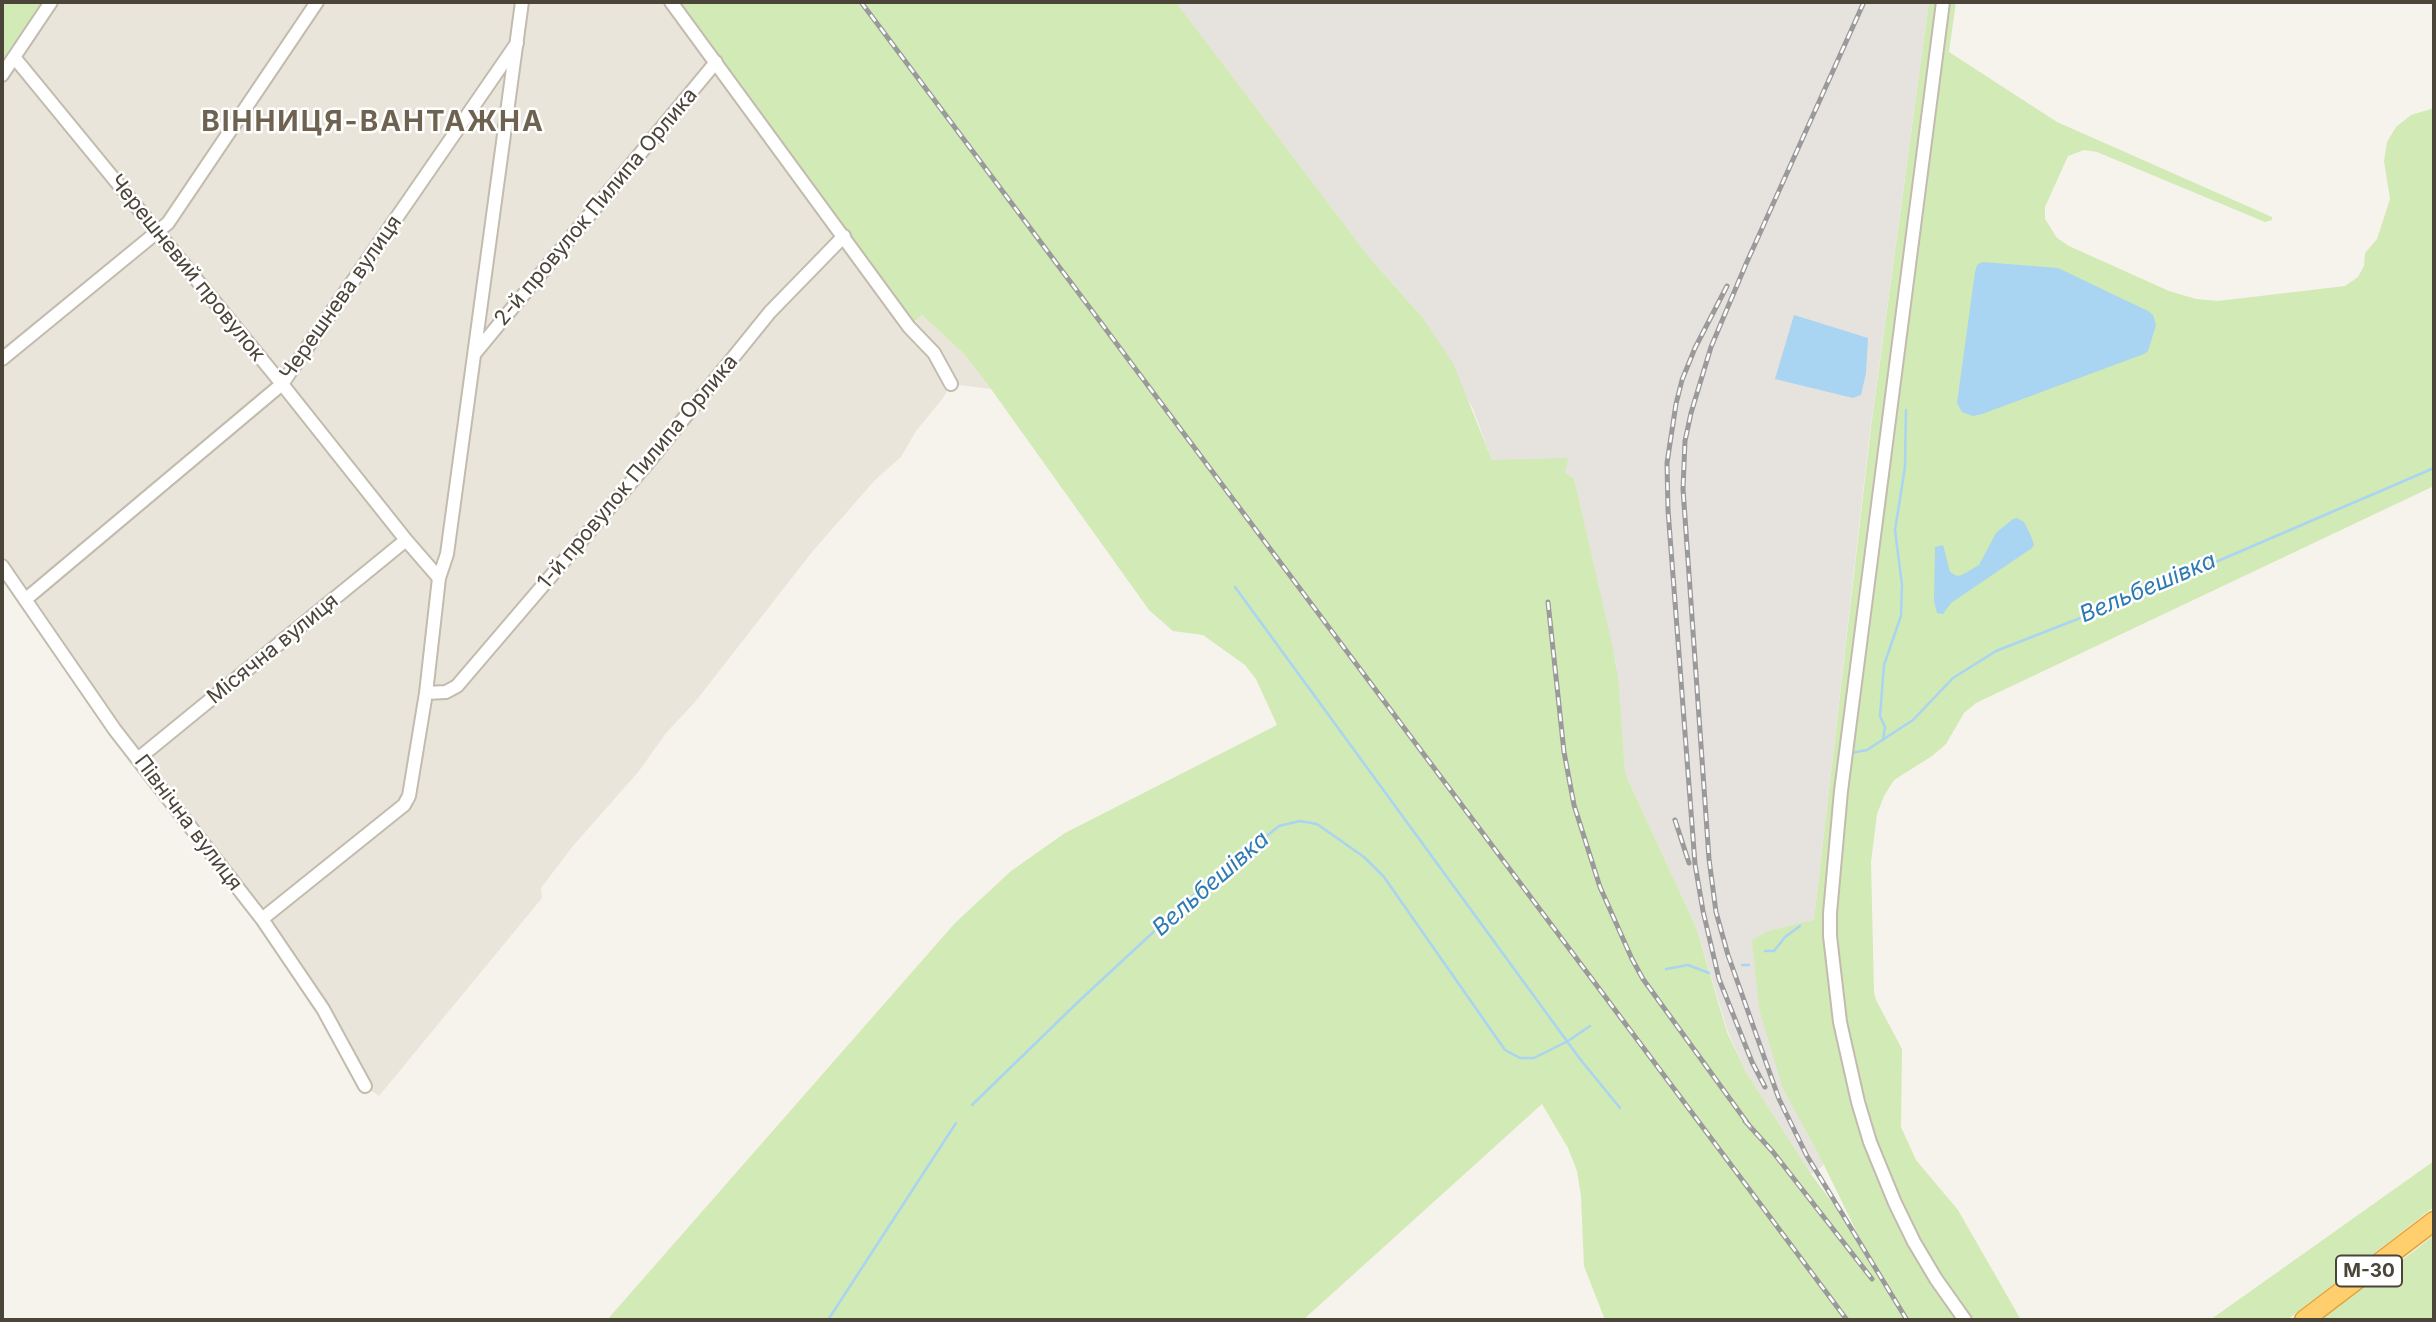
<!DOCTYPE html>
<meta charset="utf-8">
<style>
body{margin:0}
#map{position:relative;width:2436px;height:1322px;overflow:hidden;background:#f6f3ec;font-family:Inter,sans-serif}
canvas{display:block}
.frame{position:absolute;inset:0;border:4px solid #4b4439;pointer-events:none}
</style>
<div id="map">
<canvas width="2436" height="1322"></canvas>
<div class="frame"></div>
</div>
<script>
const ctx = document.querySelector('canvas').getContext('2d');
ctx.lineJoin = 'round';
function fill(path, color) { ctx.fillStyle = color; ctx.fill(path, 'evenodd'); }
const toPath = rows => new Path2D(rows.map(r => 'M' + r).join(''));
function strokePath(path, color, width, dash) { ctx.strokeStyle = color; ctx.lineWidth = width; ctx.lineCap = dash ? 'butt' : 'round'; ctx.setLineDash(dash || []); ctx.stroke(path); }
function write(font, color, halo, rows, align = 'center') {
  ctx.font = font + ' Inter,sans-serif'; ctx.lineWidth = 5; ctx.setLineDash([]); ctx.textBaseline = 'middle'; ctx.strokeStyle = halo; ctx.fillStyle = color; for (const [text, x, y, turn = 0] of rows) {
    ctx.save(); ctx.translate(x, y); ctx.rotate((+turn || 0) * Math.PI / 180); ctx.textAlign = isNaN(turn) ? turn : align; if (halo) ctx.strokeText(text, 0, 0); ctx.fillText(text, 0, 0); ctx.restore();
  }
}
fill(toPath([
 [51,2,671,2,910,327,922,315,964,354,991,389,951,384,943,398,916,431,901,457,875,480,812,552,695,702,666,733,639,771,573,846,541,888,542,898,379,1096,365,1086,323,1009,2,566,2,75]
]), '#eae5da');
fill(toPath([
 [1176,2,1929,2,1869,439,1814,921,1768,931,1783,1089,1824,1165,1811,1174,1746,1072,1728,1032,1696,927,1628,780,1625,771,1616,663,1574,478,1565,473,1492,460,1473,409,1423,318,1369,257]
]), '#e6e2dd');
fill(toPath([
 [2,2,42,2,2,63],
 [671,2,1176,2,1369,257,1423,318,1453,363,1492,460,1568,458,1565,473,1574,478,1613,648,1618,677,1625,771,1628,780,1696,927,1727,1032,1746,1072,1811,1174,1861,1241,1824,1165,1783,1089,1759,1008,1752,940,1768,931,1814,920,1871,427,1929,2,1956,2,1949,52,2057,122,2272,217,2272,220,2265,222,2097,152,2084,150,2068,156,2045,207,2045,219,2057,238,2069,246,2169,291,2196,299,2218,301,2345,286,2358,277,2364,266,2365,253,2377,239,2390,199,2384,161,2387,142,2396,127,2411,115,2434,108,2434,486,1976,703,1964,713,1946,744,1932,756,1894,780,1884,796,1877,814,1871,862,1874,992,1876,1000,1902,1049,1901,1127,1916,1160,1958,1210,2021,1320,1605,1320,1584,1266,1581,1196,1577,1171,1568,1148,1542,1104,1303,1320,607,1320,955,923,1011,871,1065,833,1277,725,1256,679,1245,665,1203,635,1173,631,1149,610,991,389,964,354,922,315,909,327],
 [2434,1161,2434,1207,2287,1320,2210,1320],
 [2434,1235,2434,1320,2320,1320,2414,1251]
]), '#d2eab5');
fill(toPath([
 [1982,262,2058,268,2148,311,2153,315,2156,325,2148,351,2144,354,1982,414,1973,416,1962,412,1957,403,1975,272,1977,265],
 [1794,315,1868,338,1866,373,1861,395,1853,398,1775,379],
 [2017,518,2024,522,2031,536,2034,545,2032,548,1951,603,1943,614,1937,613,1934,601,1935,547,1943,545,1950,572,1957,576,1962,575,1979,565,1996,533,2013,519]
]), '#a9d4f2');
strokePath(toPath([
 [1235,587,1580,1059,1620,1108],
 [1883,740,1885,727,1880,716,1884,665,1901,616,1902,585,1895,530,1905,467,1906,410],
 [1851,753,1867,750,1913,720,1953,678,1996,651,2139,595,2434,468],
 [1765,951,1774,951,1785,937,1800,926],
 [1742,965,1749,965],
 [1666,969,1688,965,1709,973],
 [972,1105,1079,1001,1189,899,1279,826,1300,821,1317,824,1364,857,1384,877,1505,1050,1520,1058,1534,1058,1568,1041,1590,1026],
 [828,1320,956,1123]
]), '#a9d4f2', 2.5);
const minor = toPath([
 [671,2,909,327,934,353,951,384],
 [1943,2,1841,791,1830,913,1830,936,1840,1022,1858,1102,1870,1142,1895,1203,1914,1242,1936,1279,1965,1320],
 [14,57,282,384,406,540,439,578],
 [2,75,51,2],
 [476,352,716,62],
 [2,359,168,223,317,2],
 [2,566,115,730,262,919,323,1009,365,1086],
 [26,599,282,384,517,43],
 [426,693,446,692,457,686,651,459,770,312,844,236],
 [139,758,406,540],
 [262,919,404,805,409,796,426,693,439,578,447,554,522,2]
]);
const highway = toPath([
 [2304,1320,2434,1221]
]);
strokePath(minor, '#c2bbae', 16);
strokePath(highway, '#e0a43c', 21);
strokePath(minor, '#fff', 12);
strokePath(highway, '#ffcf6e', 18);
const rail = toPath([
 [861,2,1847,1320],
 [1864,2,1746,264,1711,347,1691,413,1685,441,1683,489,1709,859,1716,912,1728,955,1779,1099,1807,1156,1907,1320],
 [1727,286,1695,348,1682,380,1676,404,1667,463,1668,510,1695,864,1703,911,1719,979,1752,1062,1765,1087],
 [1548,602,1564,752,1574,805,1600,887,1632,959,1643,979,1751,1128],
 [1675,820,1689,863],
 [1745,1121,1773,1152,1872,1279]
]);
strokePath(rail, '#9a9a9a', 5);
strokePath(rail, '#fff', 2.5, [8]);
for (const [x, y, w] of [
 [2369,1271,66]
]) { const box = new Path2D(); box.roundRect(x - w / 2, y - 15.5, w, 31, 5); ctx.fillStyle = '#fff'; ctx.fill(box); strokePath(box, '#4b4439', 2); }
write('bold 19px', '#4b4439', null, [
 ["М-30",2369,1271]
]);
write('21px', '#4b4439', '#fff', [
 ["2-й провулок Пилипа Орлика",596,207,-50],
 ["Черешневий провулок",187,268,51],
 ["Черешнева вулиця",341,298,-55],
 ["1-й провулок Пилипа Орлика",638,472,-50],
 ["Місячна вулиця",273,649,-39],
 ["Північна вулиця",188,823,53]
]);
write('italic 23px', '#2e7ab2', '#fff', [
 ["Вельбешівка",2148,588,-23],
 ["Вельбешівка",1211,884,-41]
]);
ctx.letterSpacing = '2px';
write('bold 28px', '#6e6250', '#fff', [
 ["ВІННИЦЯ-ВАНТАЖНА",373,123]
]);
ctx.letterSpacing = '0px';
</script>
